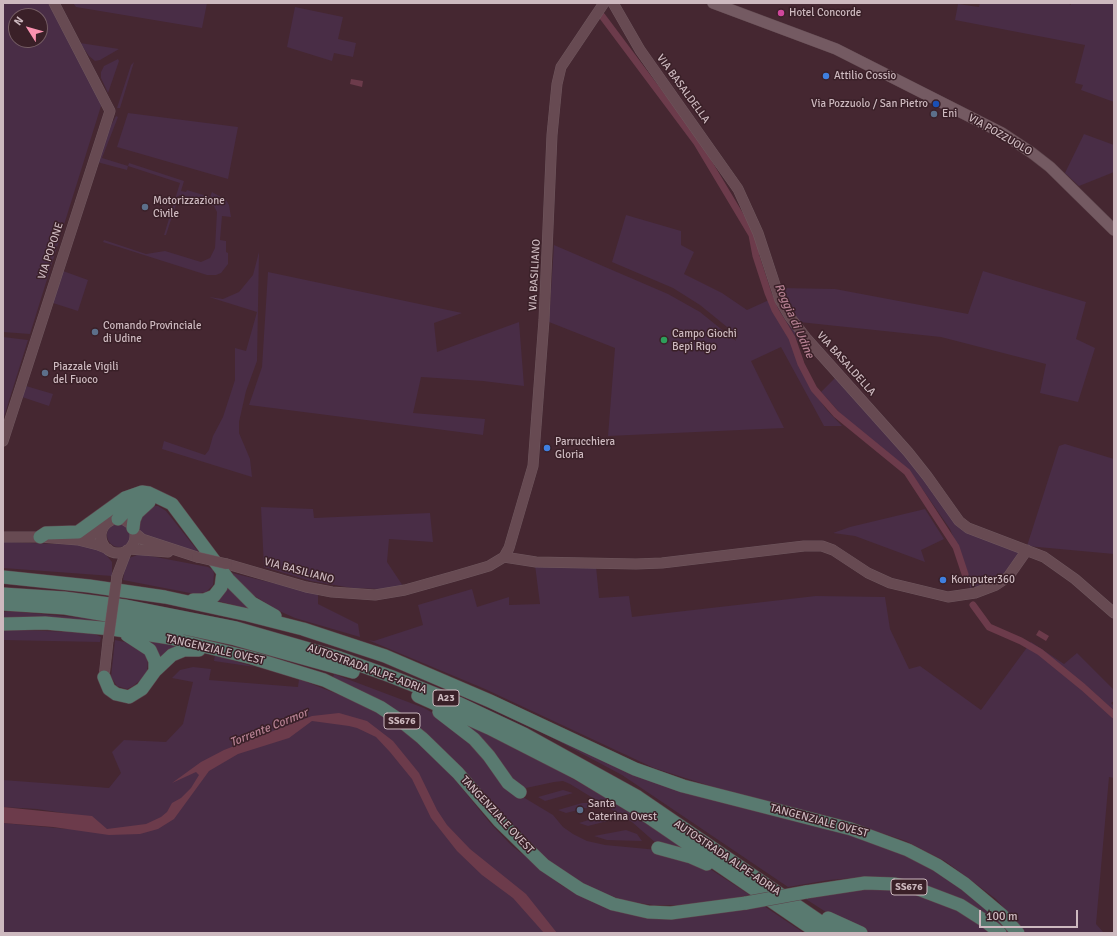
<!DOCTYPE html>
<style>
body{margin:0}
#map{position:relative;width:1117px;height:936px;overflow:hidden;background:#452731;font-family:Signika,sans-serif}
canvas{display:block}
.frame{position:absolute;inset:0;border:4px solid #cdb9bf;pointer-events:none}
.north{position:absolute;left:8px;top:8px;width:40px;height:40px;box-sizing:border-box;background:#3a2028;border:1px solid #755d64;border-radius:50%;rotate:307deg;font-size:11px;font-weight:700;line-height:16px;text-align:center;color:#cdb9bf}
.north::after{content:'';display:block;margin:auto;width:14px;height:18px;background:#fa92b0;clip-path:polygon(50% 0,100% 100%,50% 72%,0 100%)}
.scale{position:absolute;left:979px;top:910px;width:99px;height:18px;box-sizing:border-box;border:2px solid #cdb9bf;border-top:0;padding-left:5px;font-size:12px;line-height:14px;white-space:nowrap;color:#cdb9bf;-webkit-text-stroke:3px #3a2028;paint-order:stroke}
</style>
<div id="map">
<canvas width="1117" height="936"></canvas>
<div class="frame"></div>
<div class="north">N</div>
<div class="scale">100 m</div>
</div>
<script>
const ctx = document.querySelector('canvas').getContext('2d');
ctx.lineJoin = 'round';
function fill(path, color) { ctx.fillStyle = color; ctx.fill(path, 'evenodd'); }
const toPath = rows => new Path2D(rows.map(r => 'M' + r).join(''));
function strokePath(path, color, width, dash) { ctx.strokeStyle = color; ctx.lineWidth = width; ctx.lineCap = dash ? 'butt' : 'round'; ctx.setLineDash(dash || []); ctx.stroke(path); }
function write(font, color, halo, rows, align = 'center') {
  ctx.font = font + ' Signika,sans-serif'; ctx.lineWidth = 3; ctx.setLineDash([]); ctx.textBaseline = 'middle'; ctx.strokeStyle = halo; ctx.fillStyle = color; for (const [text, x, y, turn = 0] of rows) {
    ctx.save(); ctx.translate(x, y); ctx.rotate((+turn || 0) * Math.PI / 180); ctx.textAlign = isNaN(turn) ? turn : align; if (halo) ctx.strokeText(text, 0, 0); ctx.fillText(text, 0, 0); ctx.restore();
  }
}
fill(toPath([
 [4,3,48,3,98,96,101,106,30,334,3,332],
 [16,16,40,16,40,40,16,40],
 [73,3,207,3,202,28,76,7],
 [980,3,1067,3,1071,5,1071,3,1114,3,1114,102,1081,90,1083,85,1075,83,1085,45,955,20,958,4,979,7],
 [295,7,343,17,338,39,356,43,353,57,334,53,332,61,287,47],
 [80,43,119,49,100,60,95,61,89,56],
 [118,59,119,61,108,93,101,78,101,72,104,66],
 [134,62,120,108,117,108,131,65],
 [128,113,238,127,228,179,117,147],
 [116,116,118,117,102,158,128,166,129,163,184,181,181,191,186,192,187,190,210,197,212,192,226,200,229,205,231,217,222,216,220,240,226,241,226,252,228,253,228,264,221,273,216,275,207,275,103,242,104,240,146,254,165,251,201,262,210,258,215,248,217,212,214,206,179,195,166,235,164,235,180,183,128,166,127,170,97,162,109,129],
 [1084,134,1114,145,1114,172,1079,186,1065,173],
 [626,215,681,231,681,245,694,252,684,274,722,293,747,310,769,300,773,311,791,340,794,352,810,386,826,409,842,426,824,426,781,347,751,361,784,428,608,436,615,348,549,322,554,245,668,294,700,312,736,341,732,331,700,305,673,288,612,262],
 [259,252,257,361,246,391,239,422,239,433,250,459,252,477,162,449,164,441,205,455,209,450,213,436,223,417,235,380,235,348,246,351,257,312,209,297,223,299,239,292,253,275],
 [63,271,88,280,78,311,53,303],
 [983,271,1086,302,1076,339,1095,348,1078,402,1040,393,1046,364,941,337,799,322,780,288,835,289,968,314],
 [268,272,462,313,434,323,437,352,519,322,524,386,483,381,421,377,413,413,485,419,483,435,249,405,262,367],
 [775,297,806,344,801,346,772,298],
 [3,337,28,340,3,420],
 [836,377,918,469,948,513,1020,552,1001,577,981,586,970,588,967,571,950,529,916,480,902,464,849,423,821,392],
 [26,386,53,394,49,406,22,397],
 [1065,444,1114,459,1114,554,1027,546,1058,449,1059,446],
 [153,506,158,506,166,511,201,555,146,537,140,531,140,518],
 [261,507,313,509,314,518,430,513,433,542,389,539,387,562,403,586,380,589,352,588,311,581,264,567],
 [925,509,944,539,921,550,925,562,855,536,833,533,850,527],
 '107 535a12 12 0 1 1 24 0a12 12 0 1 1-24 0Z',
 [3,542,84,545,103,551,112,562,112,576,3,568],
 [140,554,208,567,213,570,214,574,213,585,206,592,195,594,123,580,125,567,129,558],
 [535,565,596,566,599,598,629,596,632,617,816,596,885,597,890,629,909,669,920,666,981,710,1031,642,1064,664,1077,653,1114,690,1114,701,1111,703,1114,706,1114,778,1109,777,1096,924,1104,933,1026,933,996,899,976,884,945,861,906,841,836,818,726,791,654,768,485,689,368,640,374,641,423,625,418,605,472,589,477,607,509,597,509,605,540,604],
 [228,572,318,594,318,604,358,624,360,637,295,618,277,610,253,595],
 [226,581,250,609,214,600],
 [10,611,105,620,104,624,3,619,3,612],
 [3,626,22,630,93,633,101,637,100,642,3,640],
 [147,639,177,646,159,660,153,645],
 [115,640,130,643,145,654,148,660,147,671,143,678,133,686,127,689,117,686,111,677],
 [215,655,255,667,214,661],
 [193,667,211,669,209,680,298,687,299,679,368,706,406,732,446,769,491,824,511,845,561,885,587,899,612,908,761,904,804,933,3,933,3,823,68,829,82,816,37,809,3,807,3,780,109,788,121,773,112,752,124,740,166,742,183,724,193,682,172,678,180,670],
 [334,674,424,708,454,725,513,791,553,815,563,827,573,834,587,841,605,845,658,850,707,867,750,895,718,901,685,905,653,905,626,901,589,888,556,867,526,842,385,705,366,693,333,677],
 [515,718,623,766,857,834,934,868,978,900,1012,933,1006,933,986,916,865,877,829,880,788,887,622,775],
 [472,726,554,768,610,800,685,849,657,844,632,822,570,784,563,781,554,782,526,788,517,785,470,730],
 [563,790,573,793,545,801,538,797],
 [582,803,589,803,594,806,566,813,558,810],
 [605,815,615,819,588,826,579,823],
 [626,830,637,834,642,841,607,840,594,836],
 [889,886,944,901,995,933,871,933,826,912,801,896]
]), '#492d46');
fill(toPath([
 [351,79,363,81,362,87,350,84],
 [1039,630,1049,636,1046,641,1036,635],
 [339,713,367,721,393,741,419,773,437,810,447,825,470,849,526,894,557,933,544,933,513,898,482,875,457,851,431,818,412,779,390,752,376,737,357,728,349,726,312,721,289,738,238,754,209,771,174,819,158,829,140,834,109,835,53,827,3,823,3,807,92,816,107,829,146,824,161,817,167,812,172,803,181,798,191,788,199,775,196,772,172,783,201,762,224,750,312,716]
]), '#6c3b4b');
strokePath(toPath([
 [602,16,697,143,752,235,756,256,768,293,775,310,792,338,801,364,814,389,836,414,907,472,956,547,965,574],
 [973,605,989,627,1021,641,1040,652,1083,687,1114,715]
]), '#6c3b4b', 7);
const secondary = toPath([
 [613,3,640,50,738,189,758,233,780,300,790,317,807,339,908,452,927,476,959,521,968,528,1044,557,1075,579,1114,613],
 [3,441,110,111,54,3],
 '101 536a17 17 0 1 1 34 0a17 17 0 1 1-34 0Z',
 [135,533,142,539,197,557],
 [3,537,40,537,78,540,98,545,108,549],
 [78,540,90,536,103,528],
 [129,549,168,552],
 [504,557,536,562,636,564,662,563,804,546,822,546,833,550,868,573,890,583,948,597,975,593,996,585,1008,577,1027,550],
 [227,564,306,587,332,592,375,595,405,590,455,576,489,566,504,557,509,548,533,466,544,320,552,135,557,84,561,67,604,3],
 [117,576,127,550],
 [104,677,108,641]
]);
const primary = toPath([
 [713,3,836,49,1002,133,1032,153,1050,167,1114,230]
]);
const highway = toPath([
 [118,519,136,500,144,496],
 [133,528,134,520,137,513,149,502],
 [40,537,46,533,78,532,125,498,142,492,149,493,172,504,228,579,252,603,275,616],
 [3,577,89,586,165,597,248,615,303,629,385,656,490,701,635,769,683,786,851,829,908,850,937,865,965,884,1002,915,1018,933],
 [3,594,64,598,125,606,236,628,340,658,390,676,458,703,524,734,638,797,837,933],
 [193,600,204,600,214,596,221,587,223,572],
 [3,604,65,608,184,628,235,639,353,672],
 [3,624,45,623,112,629,170,638,252,658,324,680,380,707,401,721,422,738,458,773,499,821,544,865,580,889,613,904,648,912,671,913,746,903],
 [127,635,150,650,155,661,155,671],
 [104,677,109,689,116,694,129,697,142,689,155,671,172,655,184,650,199,650],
 [418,696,489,728,577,773,635,808,818,933],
 [439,712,474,739,489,756,508,783,520,792],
 [658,848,691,857,707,864],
 [806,892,865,883,895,884,918,889,960,905,985,921,1000,933],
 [828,918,861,933]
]);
strokePath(secondary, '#6f575e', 11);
strokePath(primary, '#5d454c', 12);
strokePath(highway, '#5c434b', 14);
strokePath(secondary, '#674a52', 10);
strokePath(primary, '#745a62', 11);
strokePath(highway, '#597a70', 13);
const secondaryBridge = toPath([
 [197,557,227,564],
 [108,641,117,576]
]);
const highwayBridge = toPath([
 [746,903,806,892]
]);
strokePath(secondaryBridge, '#6f575e', 11, []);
strokePath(highwayBridge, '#5c434b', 14, []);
strokePath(secondaryBridge, '#674a52', 10);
strokePath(highwayBridge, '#597a70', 13);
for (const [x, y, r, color] of [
 [781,13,4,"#d1479c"],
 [826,76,4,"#3f7fe0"],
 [936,104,4,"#1a4fb4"],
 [934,114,4,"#5c6f8a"],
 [145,207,4,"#5c6f8a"],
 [95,332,4,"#5c6f8a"],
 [664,340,4,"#2e9e5b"],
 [45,373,4,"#5c6f8a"],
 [547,448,4,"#3f7fe0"],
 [943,580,4,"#3f7fe0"],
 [580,810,4,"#5c6f8a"]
]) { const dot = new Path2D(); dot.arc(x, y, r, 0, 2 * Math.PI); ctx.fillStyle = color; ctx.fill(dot); strokePath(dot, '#3a2028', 1.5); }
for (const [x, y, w] of [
 [446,698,26],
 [402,721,36],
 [909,887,36]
]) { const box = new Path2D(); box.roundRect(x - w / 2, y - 8, w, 16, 3); ctx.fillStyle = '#3a2028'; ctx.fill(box); strokePath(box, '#cdb9bf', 1); }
write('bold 10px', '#cdb9bf', null, [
 ["A23",446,698],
 ["SS676",402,721],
 ["SS676",909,887]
]);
write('11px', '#cdb9bf', '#3a2028', [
 ["Hotel Concorde",789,13],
 ["Attilio Cossio",834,76],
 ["Via Pozzuolo / San Pietro",928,104,"right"],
 ["Eni",942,114],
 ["Motorizzazione",153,201],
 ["Civile",153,214],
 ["Comando Provinciale",103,326],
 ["di Udine",103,339],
 ["Campo Giochi",672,334],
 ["Bepi Rigo",672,347],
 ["Piazzale Vigili",53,367],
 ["del Fuoco",53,380],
 ["Parrucchiera",555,442],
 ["Gloria",555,455],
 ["Komputer360",951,580],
 ["Santa",588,804],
 ["Caterina Ovest",588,817]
], 'left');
write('11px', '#cdb9bf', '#3a2028', [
 ["VIA BASALDELLA",683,89,54],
 ["VIA POZZUOLO",1000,135,30],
 ["VIA POPONE",51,251,-72],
 ["VIA BASILIANO",535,275,-87],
 ["VIA BASALDELLA",846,364,48],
 ["VIA BASILIANO",299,571,15],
 ["TANGENZIALE OVEST",215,650,13],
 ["AUTOSTRADA ALPE-ADRIA",367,669,20],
 ["TANGENZIALE OVEST",497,815,47],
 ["TANGENZIALE OVEST",819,821,15],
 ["AUTOSTRADA ALPE-ADRIA",727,858,34]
]);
write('italic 12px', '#b58092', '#3a2028', [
 ["Roggia di Udine",794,321,66],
 ["Torrente Cormor",269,728,-22]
]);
</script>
